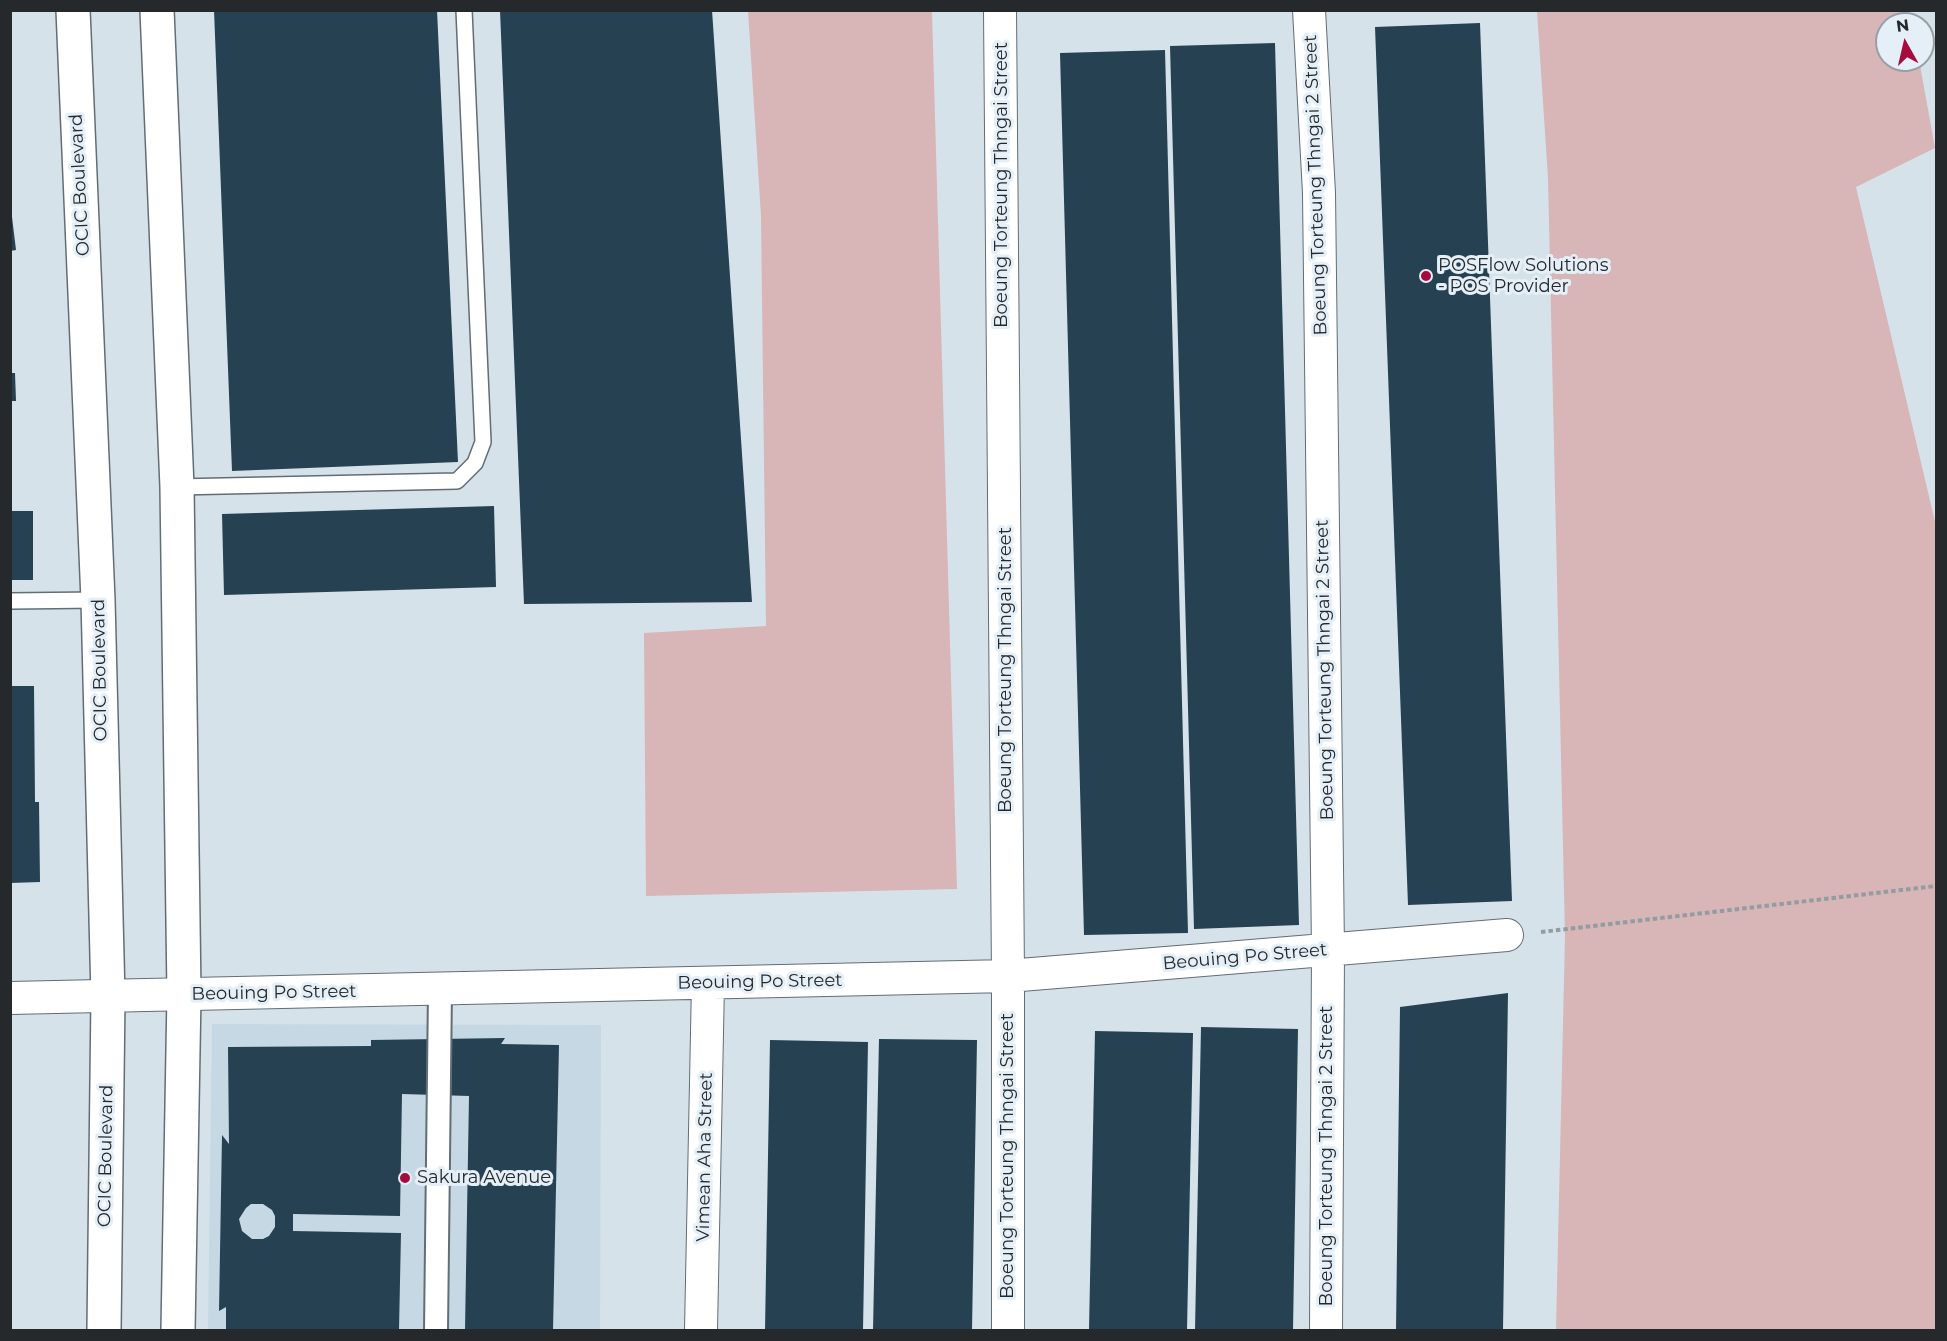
<!DOCTYPE html>
<style>
body{margin:0}
#map{position:relative;width:1947px;height:1341px;overflow:hidden;background:#d6e2e9;font-family:Montserrat,sans-serif}
canvas{display:block}
.frame{position:absolute;inset:0;border:12px solid #25292c;pointer-events:none}
.north{position:absolute;left:1875px;top:12px;width:60px;height:60px;box-sizing:border-box;background:#e4eff7;border:2px solid #98a0a6;border-radius:50%;rotate:352deg;font-size:16px;font-weight:700;line-height:24px;text-align:center;color:#25292c}
.north::after{content:'';display:block;margin:auto;width:21px;height:27px;background:#a50b3c;clip-path:polygon(50% 0,100% 100%,50% 72%,0 100%)}
</style>
<div id="map">
<canvas width="1947" height="1341"></canvas>
<div class="frame"></div>
<div class="north">N</div>
</div>
<script>
const ctx = document.querySelector('canvas').getContext('2d');
ctx.lineJoin = 'round';
function fill(path, color) { ctx.fillStyle = color; ctx.fill(path, 'evenodd'); }
const toPath = rows => new Path2D(rows.map(r => 'M' + r).join(''));
function strokePath(path, color, width, dash) { ctx.strokeStyle = color; ctx.lineWidth = width; ctx.lineCap = dash ? 'butt' : 'round'; ctx.setLineDash(dash || []); ctx.stroke(path); }
function write(font, color, halo, rows, align = 'center') {
  ctx.font = font + ' Montserrat,sans-serif'; ctx.lineWidth = 6; ctx.setLineDash([]); ctx.textBaseline = 'middle'; ctx.strokeStyle = halo; ctx.fillStyle = color; for (const [text, x, y, turn = 0] of rows) {
    ctx.save(); ctx.translate(x, y); ctx.rotate((+turn || 0) * Math.PI / 180); ctx.textAlign = isNaN(turn) ? turn : align; if (halo) ctx.strokeText(text, 0, 0); ctx.fillText(text, 0, 0); ctx.restore();
  }
}
fill(toPath([
 [212,1024,601,1025,600,1330,208,1330]
]), '#c7d8e5');
fill(toPath([
 [748,11,932,11,957,889,646,896,644,633,766,626,761,216],
 [1537,11,1910,11,1912,24,1887,24,1887,60,1919,60,1935,148,1856,187,1936,526,1936,1330,1556,1330,1565,936,1548,178]
]), '#d8b5b7');
fill(toPath([
 [214,10,437,10,458,462,232,471],
 [500,10,712,10,752,602,524,604],
 [1480,23,1512,901,1408,905,1375,27],
 [1275,43,1299,925,1194,929,1170,46],
 [1165,50,1188,933,1084,935,1060,53],
 [10,217,12,217,16,250,10,251],
 [10,373,15,373,16,401,10,401],
 [494,506,496,587,224,595,222,514],
 [10,511,33,511,33,580,10,580],
 [10,686,34,686,35,802,39,802,40,882,10,883],
 [1508,993,1503,1330,1396,1330,1400,1007],
 [1201,1027,1298,1029,1293,1330,1195,1330],
 [1095,1031,1193,1033,1187,1330,1089,1330],
 [505,1038,501,1044,559,1045,553,1330,465,1330,469,1096,402,1094,400,1216,293,1214,293,1231,401,1233,399,1330,226,1330,226,1307,219,1311,222,1135,229,1144,228,1047,371,1046,371,1040],
 [251,1204,263,1204,272,1210,275,1216,275,1227,269,1236,263,1239,252,1239,242,1231,239,1219,246,1208],
 [879,1039,977,1040,972,1330,873,1330],
 [770,1040,868,1042,863,1330,765,1330]
]), '#264152');
const service = toPath([
 [177,487,457,481,475,463,483,442,464,10],
 [10,601,98,600]
]);
const pedestrian = toPath([
 [436,1330,440,989]
]);
const minor = toPath([
 [1000,10,1008,976,1008,1330],
 [1309,10,1319,193,1328,951,1326,1330],
 [10,998,1008,976,1507,935],
 [701,1330,708,983]
]);
const tertiary = toPath([
 [73,10,98,600,108,996,104,1330],
 [157,10,177,487,184,994,178,1330]
]);
strokePath(service, '#636d74', 18);
strokePath(pedestrian, '#636d74', 26);
strokePath(minor, '#636d74', 34);
strokePath(tertiary, '#636d74', 36);
strokePath(toPath([
 [1541,932,1936,886]
]), '#939ca2', 4, [4.5, 3]);
strokePath(service, '#fff', 15);
strokePath(pedestrian, '#fff', 22);
strokePath(minor, '#fff', 32);
strokePath(tertiary, '#fff', 33);
for (const [x, y, r, color] of [
 [1426,276,6,"#a50b3c"],
 [405,1178,6,"#a50b3c"]
]) { const dot = new Path2D(); dot.arc(x, y, r, 0, 2 * Math.PI); ctx.fillStyle = color; ctx.fill(dot); strokePath(dot, '#e4eff7', 2); }
write('18px', '#25292c', '#e4eff7', [
 ["OCIC Boulevard",80,185,-93],
 ["Boeung Torteung Thngai Street",1002,185,-90],
 ["Boeung Torteung Thngai 2 Street",1316,185,-92],
 ["OCIC Boulevard",100,670,-91],
 ["Boeung Torteung Thngai Street",1006,670,-90],
 ["Boeung Torteung Thngai 2 Street",1325,670,-91],
 ["Beouing Po Street",1245,957,-5],
 ["Beouing Po Street",760,982,-1],
 ["Beouing Po Street",274,993,-1],
 ["OCIC Boulevard",106,1156,-89],
 ["Boeung Torteung Thngai Street",1008,1156,-90],
 ["Boeung Torteung Thngai 2 Street",1327,1156,-90],
 ["Vimean Aha Street",705,1157,-89]
]);
write('18px', '#25292c', '#e4eff7', [
 ["POSFlow Solutions",1438,266],
 ["- POS Provider",1438,287],
 ["Sakura Avenue",417,1178]
], 'left');
</script>
